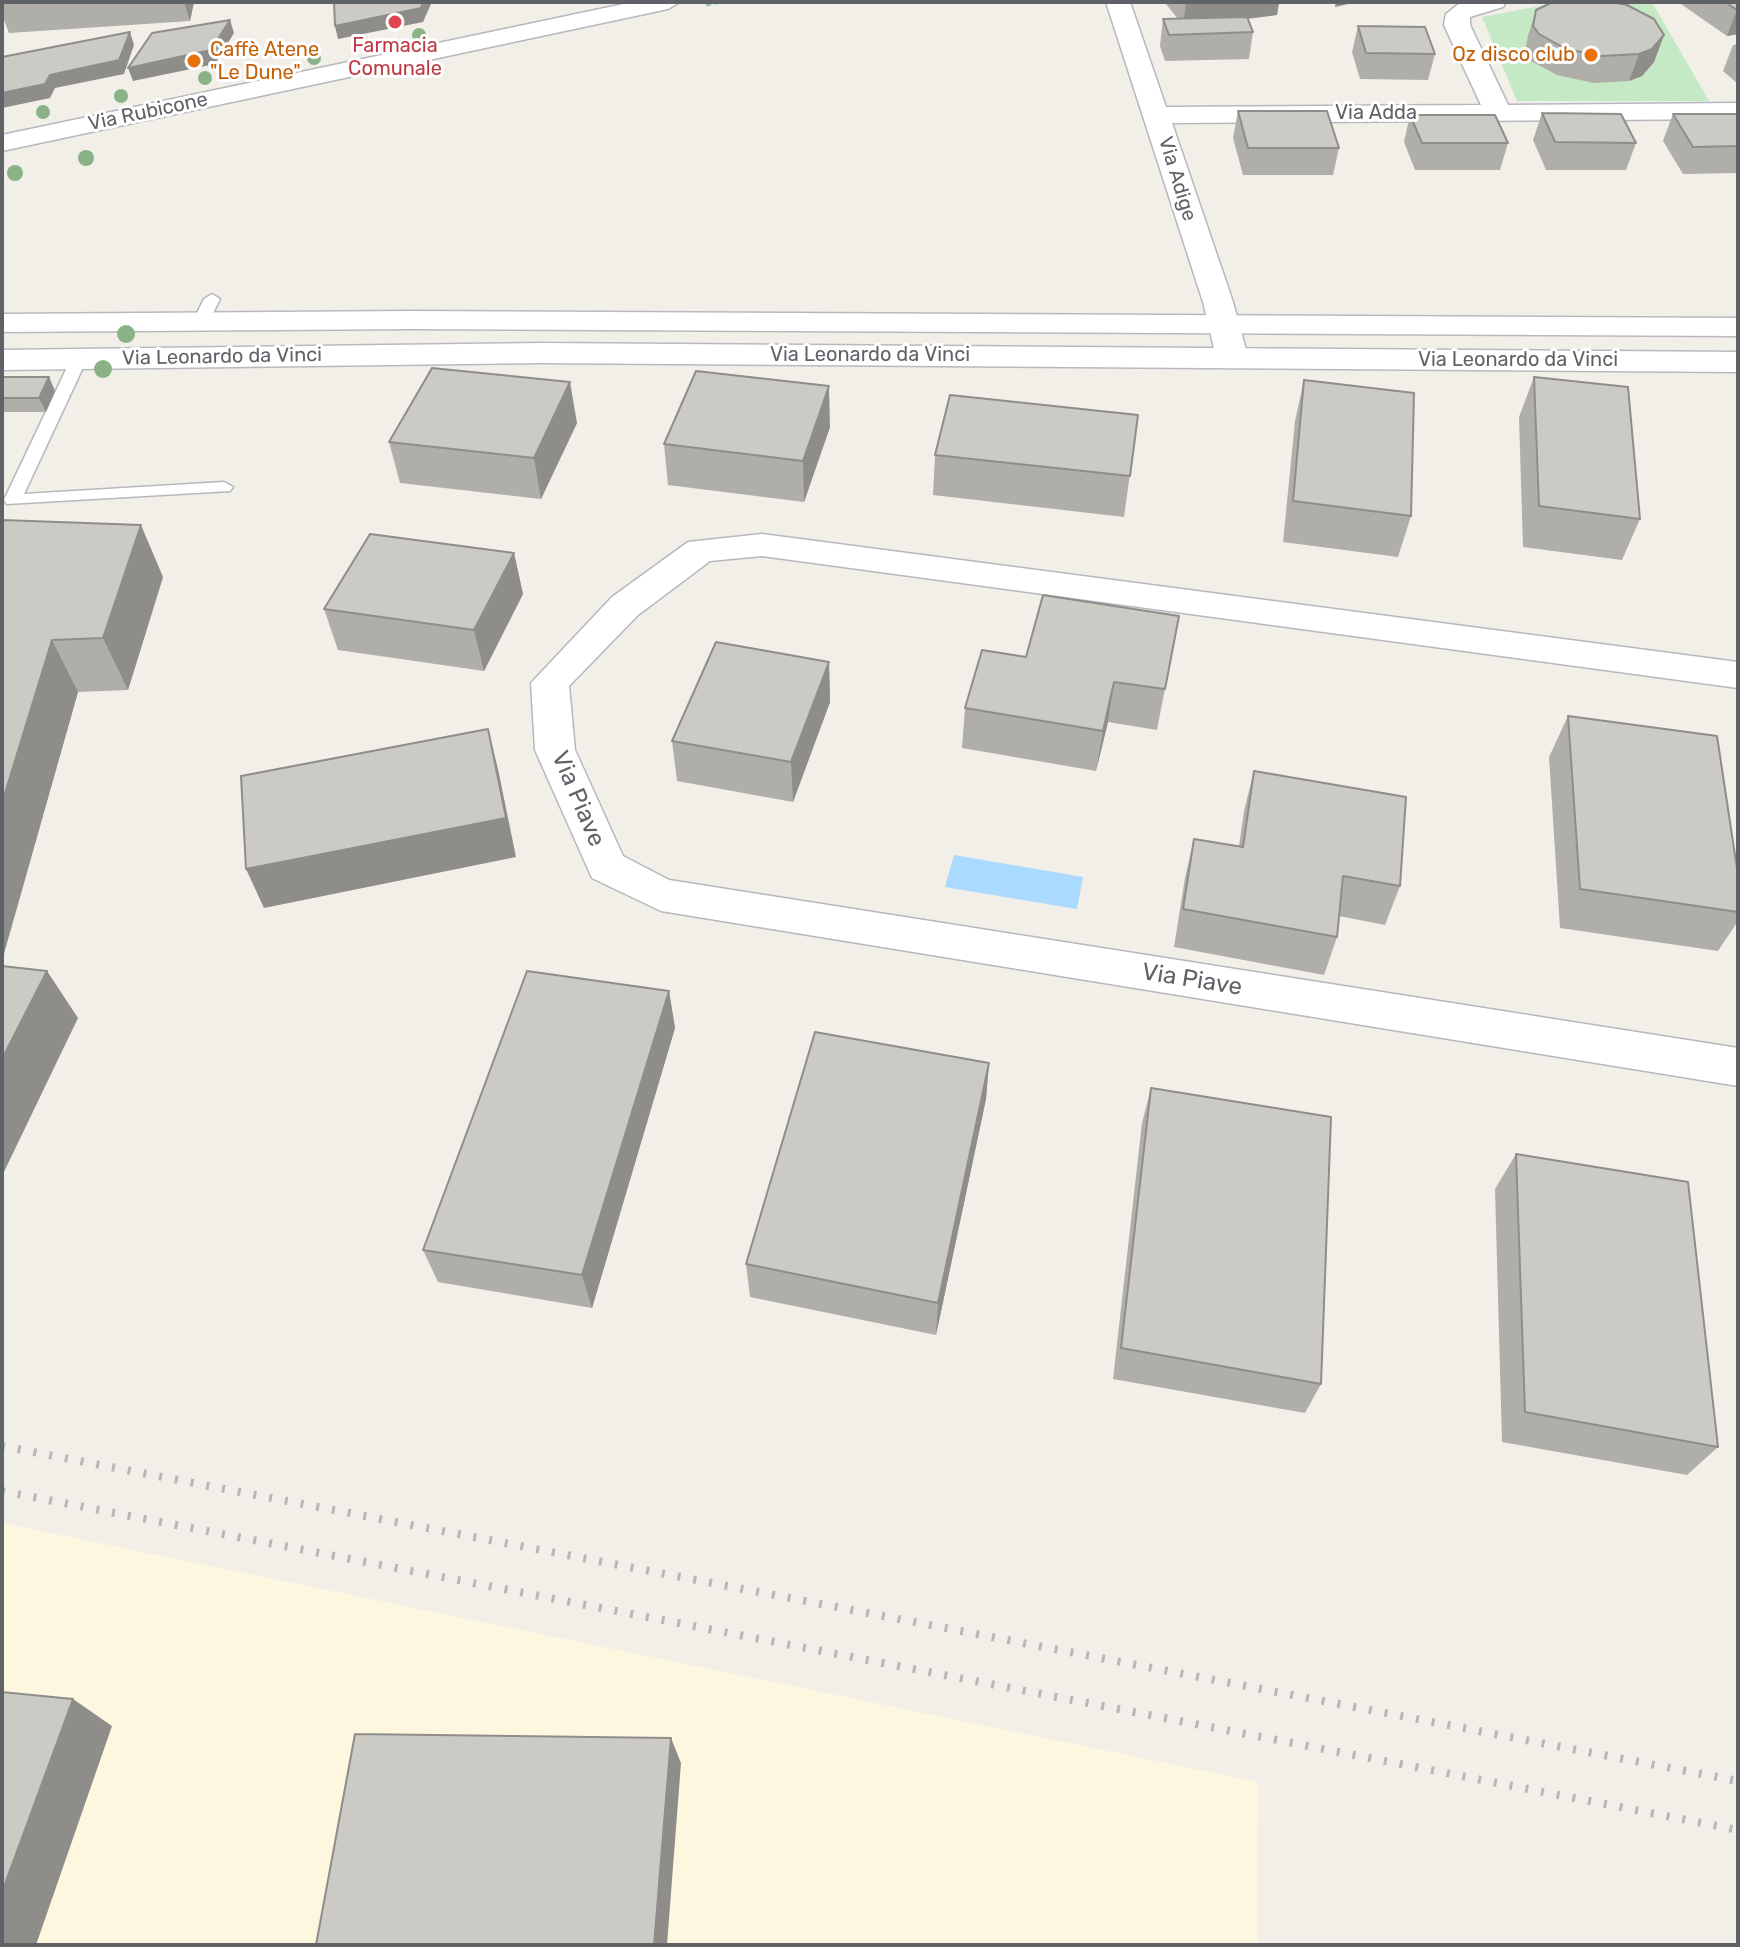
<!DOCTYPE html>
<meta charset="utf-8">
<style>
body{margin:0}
#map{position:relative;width:1740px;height:1947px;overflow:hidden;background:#f1efe8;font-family:Rubik,sans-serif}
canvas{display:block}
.frame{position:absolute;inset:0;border:4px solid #5f6368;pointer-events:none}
</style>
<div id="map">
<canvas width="1740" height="1947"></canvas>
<div class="frame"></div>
</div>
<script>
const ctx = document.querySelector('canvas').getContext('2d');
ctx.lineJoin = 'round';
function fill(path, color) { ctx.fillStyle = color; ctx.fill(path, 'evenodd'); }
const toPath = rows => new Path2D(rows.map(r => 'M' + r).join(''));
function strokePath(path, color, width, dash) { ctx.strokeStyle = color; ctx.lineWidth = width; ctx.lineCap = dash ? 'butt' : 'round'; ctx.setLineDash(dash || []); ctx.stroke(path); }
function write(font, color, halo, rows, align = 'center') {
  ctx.font = font + ' Rubik,sans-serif'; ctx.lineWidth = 6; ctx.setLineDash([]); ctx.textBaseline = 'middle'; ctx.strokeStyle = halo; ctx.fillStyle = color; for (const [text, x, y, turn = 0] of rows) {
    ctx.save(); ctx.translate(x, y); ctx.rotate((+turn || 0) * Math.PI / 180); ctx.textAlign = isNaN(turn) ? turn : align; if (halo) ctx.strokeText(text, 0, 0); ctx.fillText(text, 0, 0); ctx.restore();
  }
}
fill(toPath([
 [2,1523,1258,1782,1257,1945,2,1945]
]), '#fef7e0');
fill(toPath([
 [1561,2,1652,2,1709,101,1517,101,1482,17]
]), '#c5e8c5');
fill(toPath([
 [954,855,1083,877,1077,909,945,887]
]), '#aadaff');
const lane = toPath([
 [212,294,220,299,209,321,196,324,193,321,204,299,212,294],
 [79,354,87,359,24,494,224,482,233,487,230,491,7,504,4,500,71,359,79,354]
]);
const street = toPath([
 [633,2,680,2,668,9,2,151,2,135,633,2],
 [1106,2,1130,2,1166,107,1481,105,1444,25,1446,14,1461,2,1506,2,1503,7,1470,17,1470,25,1508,105,1738,103,1738,119,1172,123,1233,302,1248,357,1243,364,1232,367,1221,364,1216,357,1203,302,1106,2],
 [762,534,1738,662,1738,688,762,556,710,561,638,615,569,686,575,750,623,856,669,880,1738,1048,1738,1086,661,911,592,878,535,750,531,683,612,597,688,542,762,534]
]);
const secondary = toPath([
 [412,311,1738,318,1738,336,412,329,2,332,2,314,412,311],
 [542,343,1738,352,1738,372,542,363,2,370,2,350,542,343]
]);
strokePath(lane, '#b5b8bc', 3);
strokePath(street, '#b5b8bc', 3);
strokePath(secondary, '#b6babf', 3);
strokePath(toPath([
 [706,5,720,2]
]), '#9cc7a9', 3, [5, 3]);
fill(lane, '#fff');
fill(street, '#fff');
fill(secondary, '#fff');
strokePath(toPath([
 [2,1446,1738,1781],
 [2,1491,1738,1830]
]), '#b6b7b8', 8, [3, 13]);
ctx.fillStyle = '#89b387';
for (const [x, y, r] of [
 [419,35,7],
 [314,58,7],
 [205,78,7],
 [121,96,7],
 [43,112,7],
 [86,158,8],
 [15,173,8],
 [126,334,9],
 [103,369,9]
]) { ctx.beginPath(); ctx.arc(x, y, r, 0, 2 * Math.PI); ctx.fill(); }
fill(toPath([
 [2,2,194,2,190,21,9,33,2,15],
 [1166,2,1279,2,1277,15,1248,19,1253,32,1249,59,1165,61,1160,46,1163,19,1178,19,1166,4],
 [1678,2,1738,2,1738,34,1727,36],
 [1536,10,1664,35,1654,62,1642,76,1629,81,1594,83,1557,75,1531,61,1525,52,1528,36],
 [1358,26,1435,54,1428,80,1360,79,1352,52],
 [1738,44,1738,84,1723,71,1733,45],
 [1238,111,1339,148,1333,175,1243,175,1233,138],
 [1542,113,1636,143,1626,170,1546,170,1533,140],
 [1673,114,1738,114,1738,173,1683,174,1663,141],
 [1410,115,1508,143,1500,170,1415,170,1404,142],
 [2,377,49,377,55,391,46,412,2,412],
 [1534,377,1640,519,1622,560,1523,547,1519,417],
 [1304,380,1411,516,1398,557,1283,542,1295,421],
 [1138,415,1124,517,933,495,935,455],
 [577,423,541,499,400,483,389,442],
 [830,427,804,502,668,485,664,444],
 [2,520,163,577,128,690,78,692,2,961],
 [514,553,523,594,484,671,338,650,324,609],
 [1179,616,1157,730,1108,722,1096,771,962,748,965,708],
 [829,662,830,702,793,802,677,781,672,741],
 [1568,716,1738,875,1738,921,1718,951,1560,928,1549,757],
 [1254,771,1400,886,1385,925,1339,916,1337,937,1324,975,1174,947,1185,878,1194,839,1239,846,1244,811],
 [669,991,675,1028,592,1308,438,1282,423,1250],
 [989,1063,986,1099,936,1335,750,1297,746,1264],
 [1151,1088,1321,1384,1305,1413,1113,1379,1142,1123],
 [1516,1154,1718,1447,1687,1475,1502,1442,1495,1189]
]), '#afaea9');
fill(toPath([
 [184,2,194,2,190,21],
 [423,2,432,2,423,22,338,39,335,26],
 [1186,2,1279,2,1277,15,1183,26],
 [1336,2,1357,2,1335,7],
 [1737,10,1738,34,1727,36],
 [230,20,234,33,215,64,133,81,128,68],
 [130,32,134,45,124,74,55,88,50,98,2,108,2,93],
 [1664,35,1654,62,1642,76,1629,81,1639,54],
 [49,377,55,391,46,412,39,398],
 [570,382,577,423,541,499,534,458],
 [829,386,830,427,804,502,803,461],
 [141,525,163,577,128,690,103,638],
 [514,553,523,594,484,671,474,630],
 [52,640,78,692,2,960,2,803],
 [829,662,830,702,793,802,791,762],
 [1114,682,1108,722,1096,771,1103,731],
 [488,729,498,769,516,857,264,908,246,869],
 [47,971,78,1018,2,1176,2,1059],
 [669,991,675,1028,592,1308,582,1275],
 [989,1063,986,1099,936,1335,938,1303],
 [73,1699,112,1726,36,1945,2,1945,2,1892],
 [671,1738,681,1763,667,1945,654,1945]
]), '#8f8d8a');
const building = toPath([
 [334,2,423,2,421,8,335,26,334,2],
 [1553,2,1611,2,1627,5,1654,19,1664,35,1652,49,1639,54,1603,56,1566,49,1539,34,1533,26,1536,10,1553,2],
 [1725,2,1738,2,1738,10,1737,10,1725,2],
 [1247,17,1253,32,1169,35,1163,19,1247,17],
 [230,20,211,50,128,68,152,33,230,20],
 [1358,26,1425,27,1435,54,1366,53,1358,26],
 [130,32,119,60,50,75,45,84,2,93,2,57,130,32],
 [1238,111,1327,111,1339,148,1248,148,1238,111],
 [1542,113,1621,114,1636,143,1555,142,1542,113],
 [1673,114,1738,114,1738,146,1693,147,1673,114],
 [1410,115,1495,115,1508,143,1422,143,1410,115],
 [432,368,570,382,534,458,389,442,432,368],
 [696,371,829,386,803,461,664,444,696,371],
 [2,377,49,377,39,398,2,398,2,377],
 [1534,377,1628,387,1640,519,1539,506,1534,377],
 [1304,380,1414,393,1411,516,1293,501,1304,380],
 [950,395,1138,415,1130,476,935,455,950,395],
 [2,520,141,525,103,638,52,640,2,803,2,520],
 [370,534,514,553,474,630,324,609,370,534],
 [1043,595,1179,616,1165,689,1114,682,1103,731,965,708,982,650,1026,657,1043,595],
 [716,642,829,662,791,762,672,741,716,642],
 [1568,716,1717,736,1738,875,1738,912,1580,889,1568,716],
 [488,729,506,818,246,869,241,776,488,729],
 [1254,771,1406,797,1400,886,1343,876,1337,937,1183,909,1194,839,1243,847,1254,771],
 [2,966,47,971,2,1059,2,966],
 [527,971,669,991,582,1275,423,1250,527,971],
 [815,1032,989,1063,938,1303,746,1264,815,1032],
 [1151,1088,1331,1117,1321,1384,1121,1348,1151,1088],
 [1516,1154,1688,1182,1718,1447,1525,1412,1516,1154],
 [2,1692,73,1699,2,1892,2,1692],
 [355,1734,671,1738,654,1945,316,1945,355,1734]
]);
fill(building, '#cccac5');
strokePath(building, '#8f8d8a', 2);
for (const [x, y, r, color] of [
 [395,22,8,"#e0444e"],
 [1591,55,8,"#e8710a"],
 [194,61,8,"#e8710a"]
]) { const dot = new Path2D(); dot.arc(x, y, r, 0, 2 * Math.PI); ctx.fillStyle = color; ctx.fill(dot); strokePath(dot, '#fff', 3); }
write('20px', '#be3a42', '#fff', [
 ["Farmacia",395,46],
 ["Comunale",395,69]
]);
write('20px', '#c56008', '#fff', [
 ["Caffè Atene",210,50],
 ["\"Le Dune\"",210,73],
 ["Oz disco club",1575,55,"right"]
], 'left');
write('20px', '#5f6368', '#fff', [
 ["Via Rubicone",148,112,-12],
 ["Via Adda",1376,113],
 ["Via Adige",1177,179,73],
 ["Via Leonardo da Vinci",870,355],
 ["Via Leonardo da Vinci",222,357,-1],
 ["Via Leonardo da Vinci",1518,360]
]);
write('24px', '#5f6368', '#fff', [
 ["Via Piave",578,799,67],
 ["Via Piave",1192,980,9]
]);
</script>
